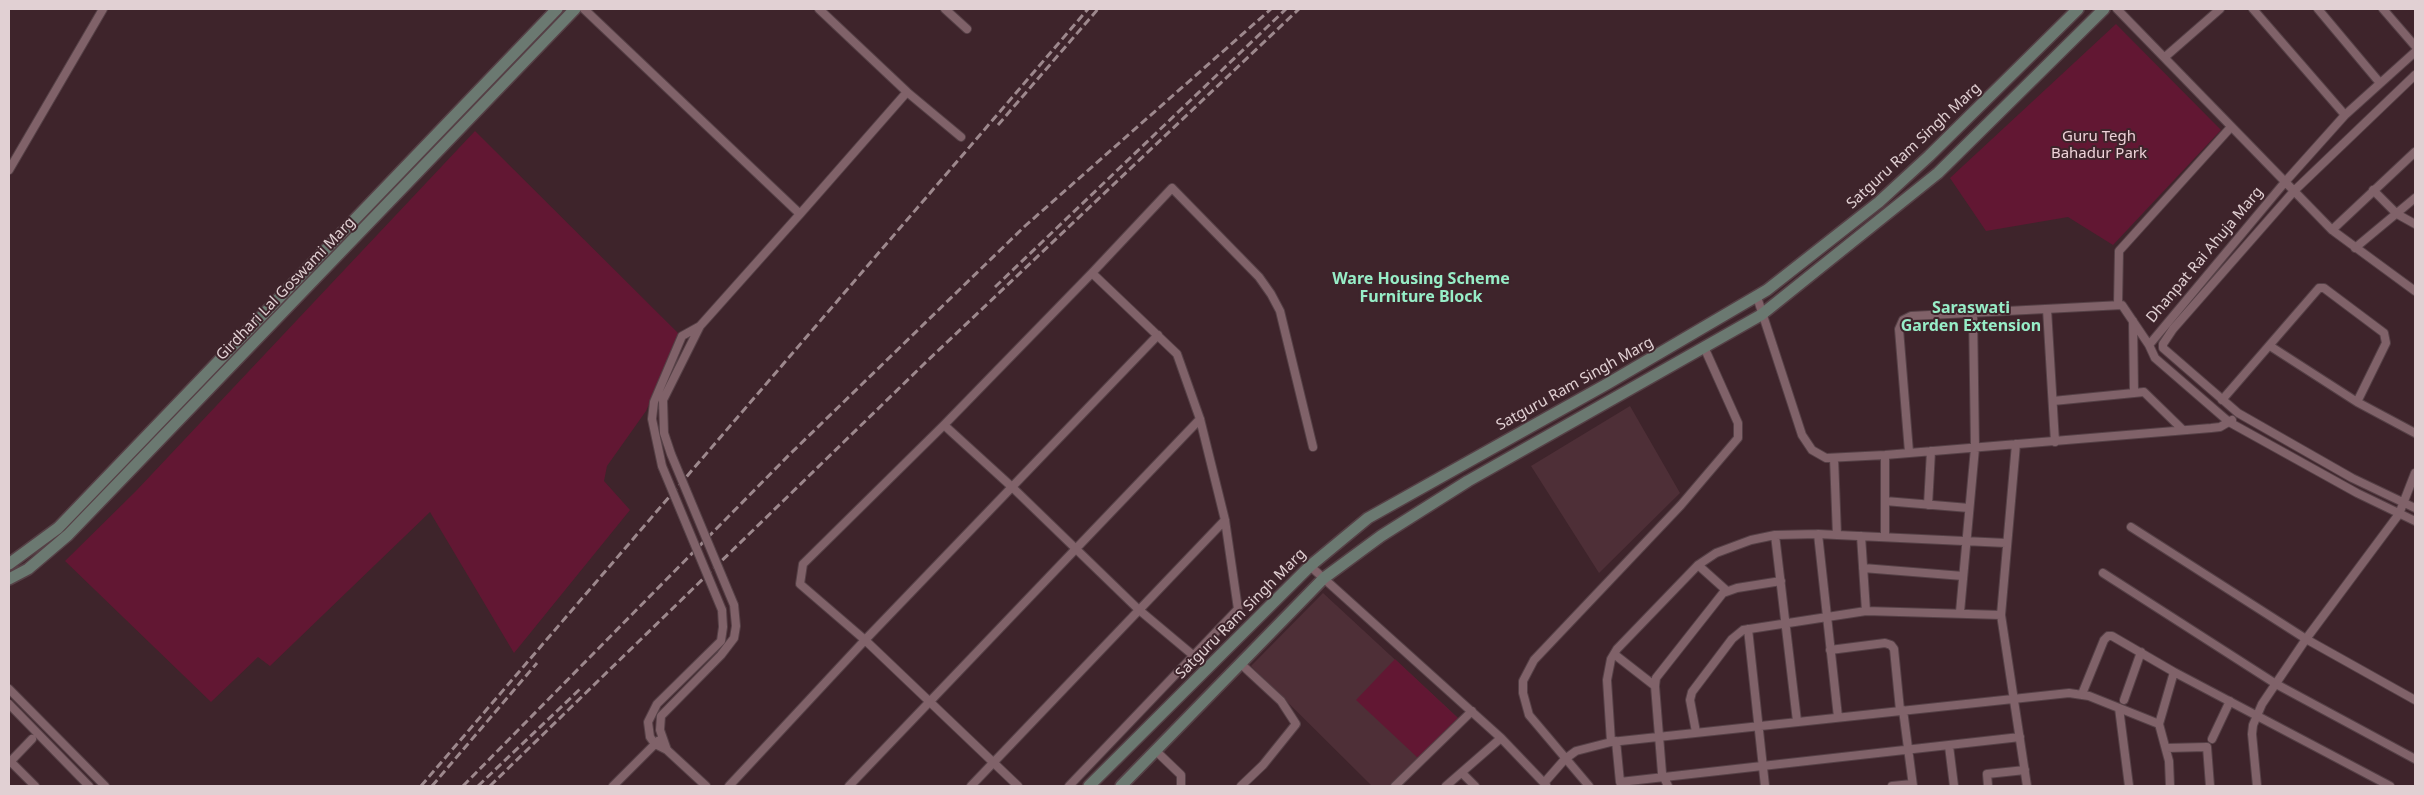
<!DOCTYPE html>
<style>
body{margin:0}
#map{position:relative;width:2424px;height:795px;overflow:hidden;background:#3e242b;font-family:"Noto Sans",sans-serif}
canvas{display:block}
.frame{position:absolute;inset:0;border:10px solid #e1d0d3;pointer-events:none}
</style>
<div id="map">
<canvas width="2424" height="795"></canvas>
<div class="frame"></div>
</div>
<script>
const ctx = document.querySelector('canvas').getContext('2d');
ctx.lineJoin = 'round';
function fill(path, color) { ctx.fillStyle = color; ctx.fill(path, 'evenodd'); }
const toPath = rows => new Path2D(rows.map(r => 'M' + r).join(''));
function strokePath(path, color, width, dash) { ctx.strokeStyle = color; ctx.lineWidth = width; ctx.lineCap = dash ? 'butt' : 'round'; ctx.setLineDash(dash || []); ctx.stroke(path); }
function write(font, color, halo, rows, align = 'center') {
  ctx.font = font + ' "Noto Sans",sans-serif'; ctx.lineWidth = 4; ctx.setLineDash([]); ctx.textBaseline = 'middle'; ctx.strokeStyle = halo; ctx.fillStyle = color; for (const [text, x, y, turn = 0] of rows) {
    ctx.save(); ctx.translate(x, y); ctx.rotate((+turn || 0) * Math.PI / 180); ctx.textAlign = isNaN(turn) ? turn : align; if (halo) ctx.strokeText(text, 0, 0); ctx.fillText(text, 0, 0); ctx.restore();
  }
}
fill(toPath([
 [1630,406,1680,493,1599,573,1531,466],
 [1323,593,1458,718,1391,786,1372,786,1251,666]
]), '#4e2f37');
fill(toPath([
 [2116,24,2221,130,2113,245,2068,217,1986,231,1950,178],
 [475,131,680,335,646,411,607,466,604,481,630,510,514,653,430,512,270,666,258,657,211,702,65,561,136,491],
 [1395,659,1458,718,1419,759,1356,700]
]), '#621733');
const street = toPath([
 [584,9,800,214,700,326,682,336,654,402,652,419,662,466],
 [819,9,907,92],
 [945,9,967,29],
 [2117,9,2332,230,2415,291],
 [2253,9,2345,115],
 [2318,9,2380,83],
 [2383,9,2415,46],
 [2165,57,2220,9],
 [2415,75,2294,191,2173,329,2163,344,2163,348,2238,413,2352,478,2415,508],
 [9,170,103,9],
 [2373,190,2397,214,2415,224],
 [800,214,907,92,961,137],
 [2332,230,2415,152],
 [2355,248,2415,198],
 [1757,297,1802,435,1812,450,1826,458,1885,455,2211,428,2220,427,2232,420],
 [2118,305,2119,251,2231,127],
 [2047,309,2055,442],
 [2133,321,2134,392],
 [2149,345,2285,182,2345,115,2415,52],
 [2270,346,2357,402,2415,433],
 [2222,400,2319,288,2324,288,2384,333,2386,343,2357,402],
 [2053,401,2144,392,2183,430],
 [944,425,1012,487,1138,609,1194,656],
 [2016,444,2001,615,2027,786],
 [1909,452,1899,329,1903,320,1911,316,2122,305,2149,345,2155,358,2229,422,2357,493,2415,521],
 [671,454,664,433,663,400,700,326],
 [1834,458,1837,535,2006,543],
 [1885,501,1969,508],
 [1928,505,1931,451],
 [2131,527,2306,639,2415,700],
 [1775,535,1797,721],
 [1837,535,1818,534,1838,717],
 [1861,536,1866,611],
 [1885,537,1885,455],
 [1698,565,1727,591],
 [1310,566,1501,738,1546,785],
 [1863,568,1963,576],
 [2103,573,2276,684,2415,759],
 [1960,612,1975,448,1973,313],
 [1748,629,1765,786],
 [1830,650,1885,643,1891,645,1894,649,1900,710],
 [1614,654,1655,686],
 [9,689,105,786],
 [2082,694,2104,640,2108,636,2112,636,2174,672,2390,786],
 [2124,700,2141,652],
 [9,704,89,786],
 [2119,708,2129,786],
 [1903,710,1913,786],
 [2159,724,2174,672],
 [1696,732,1690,700,1692,692,1732,639,1743,630,1866,611,2001,615],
 [2212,739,2230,701],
 [1616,741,1620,782,2020,737],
 [1611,742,1607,680,1611,659,1617,649,1698,565,1716,553,1751,540,1775,535,1818,534],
 [1949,746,1954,786],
 [2166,748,2207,747,2210,786],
 [667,750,660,730,661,716,721,655,734,638,736,626,734,605],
 [1156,751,1181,775,1181,786],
 [10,761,35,786],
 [9,763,32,739],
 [1462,773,1475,786],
 [1544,783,1565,759,1576,751,1611,742,2069,693,2089,696,2159,724,2169,761,2170,786],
 [613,786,658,741],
 [706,786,667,750,655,744,650,737,648,722,657,704,721,641,723,627,722,610],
 [729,786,865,640,1158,335],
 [849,786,1200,419],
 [971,786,1225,520],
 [1018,786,865,640,800,584,803,564,944,425,1092,273,1172,188,1259,277,1271,294,1280,311,1313,447],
 [1069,786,1238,609,1225,520,1200,419,1177,354,1092,273],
 [1241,786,1263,765,1296,724,1281,701,1241,664],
 [1395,786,1472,711],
 [1446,786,1501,738],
 [1589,786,1529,715,1523,693,1523,681,1534,660,1681,505,1738,438,1738,423,1704,347],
 [1668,786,1662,773,1655,686,1656,678,1723,593,1737,588,1781,581],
 [1892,786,1912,784],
 [1988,786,1987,774,2025,770],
 [2257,786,2252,734,2253,725,2262,704,2306,639,2399,514,2415,473]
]);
const secondary = toPath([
 [9,564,58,528,557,9],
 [9,579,28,569,68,535,575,9],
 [1089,786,1310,566,1368,518,1607,384,1767,290,1879,202,1929,156,2078,9],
 [1121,786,1324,578,1381,536,1468,481,1761,315,1938,173,2104,9]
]);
strokePath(street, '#554046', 10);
strokePath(secondary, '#554046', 14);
strokePath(street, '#806269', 8);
strokePath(secondary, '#6b7971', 11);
strokePath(toPath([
 [998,125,1098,9],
 [995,287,1286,9],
 [421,786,1088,9],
 [432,786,537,663],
 [463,786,789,455,1025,226,1271,9],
 [478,786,580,689],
 [490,786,924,364,1299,9]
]), '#9d888d', 3, [8, 4]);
const streetBridge = toPath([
 [671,454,734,605],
 [662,466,722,610]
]);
strokePath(streetBridge, '#554046', 10, []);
strokePath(streetBridge, '#806269', 8);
write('15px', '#eed2d8', '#3e242b', [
 ["Guru Tegh",2099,137],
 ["Bahadur Park",2099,154]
]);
write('15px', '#e1d0d3', '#3e242b', [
 ["Satguru Ram Singh Marg",1914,146,-43],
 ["Dhanpat Rai Ahuja Marg",2205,255,-50],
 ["Girdhari Lal Goswami Marg",286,289,-46],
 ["Satguru Ram Singh Marg",1575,384,-29],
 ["Satguru Ram Singh Marg",1241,614,-45]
]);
write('bold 16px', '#97edc7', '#3e242b', [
 ["Ware Housing Scheme",1421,279],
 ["Furniture Block",1421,297],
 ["Saraswati",1971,308],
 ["Garden Extension",1971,326]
]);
</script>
